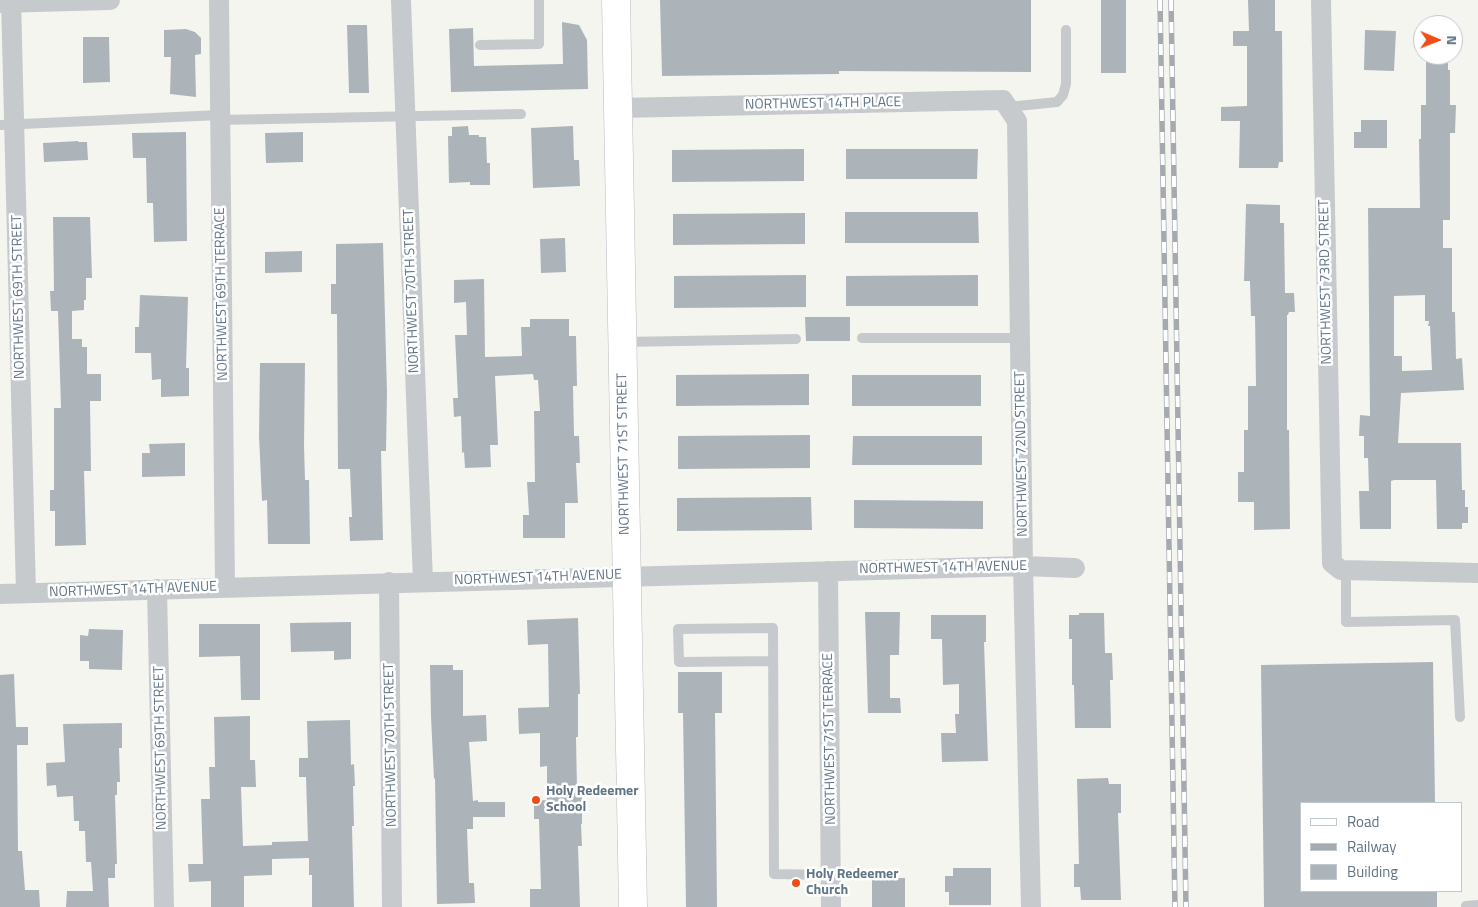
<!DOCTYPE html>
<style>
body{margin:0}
#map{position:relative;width:1478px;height:907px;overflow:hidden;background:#f5f5f0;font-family:"Titillium Web",sans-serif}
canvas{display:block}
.legend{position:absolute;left:1300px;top:802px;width:162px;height:90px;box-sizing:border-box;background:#fff;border:1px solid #c0c7ce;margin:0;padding:6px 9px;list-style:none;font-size:15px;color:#617484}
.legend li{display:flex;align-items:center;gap:10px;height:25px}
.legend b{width:25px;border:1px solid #c0c7ce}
.north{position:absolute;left:1413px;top:15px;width:50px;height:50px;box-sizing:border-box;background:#fff;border:1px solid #c0c7ce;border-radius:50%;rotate:91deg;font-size:14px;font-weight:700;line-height:20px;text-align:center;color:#617484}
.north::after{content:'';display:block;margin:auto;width:18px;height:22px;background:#ef4e16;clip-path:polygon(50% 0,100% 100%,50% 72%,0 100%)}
</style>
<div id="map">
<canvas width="1478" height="907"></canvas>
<ul class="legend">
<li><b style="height:6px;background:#fff"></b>Road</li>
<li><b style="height:6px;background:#a4aab0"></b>Railway</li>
<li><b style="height:14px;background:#acb4b9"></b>Building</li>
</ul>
<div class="north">N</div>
</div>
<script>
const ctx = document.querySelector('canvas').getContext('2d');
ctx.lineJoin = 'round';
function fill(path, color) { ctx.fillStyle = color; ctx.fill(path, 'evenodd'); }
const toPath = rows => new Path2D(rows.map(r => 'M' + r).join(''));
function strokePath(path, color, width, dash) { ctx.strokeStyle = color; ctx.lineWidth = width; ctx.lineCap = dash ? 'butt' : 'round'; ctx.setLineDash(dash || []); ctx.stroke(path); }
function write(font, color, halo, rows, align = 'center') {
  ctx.font = font + ' "Titillium Web",sans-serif'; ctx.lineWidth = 5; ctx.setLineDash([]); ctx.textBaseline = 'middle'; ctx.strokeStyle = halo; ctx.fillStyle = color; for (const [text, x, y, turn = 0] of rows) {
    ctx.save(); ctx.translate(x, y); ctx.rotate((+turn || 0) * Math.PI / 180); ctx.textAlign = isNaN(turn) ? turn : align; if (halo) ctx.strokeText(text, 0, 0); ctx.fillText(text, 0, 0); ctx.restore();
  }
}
fill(toPath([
 [660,0,1031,0,1031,72,839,71,839,74,662,76],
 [1101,0,1126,0,1126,73,1101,73],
 [1248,0,1275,0,1275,31,1282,31,1283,162,1279,162,1278,168,1239,168,1240,121,1221,121,1221,107,1247,106,1247,46,1233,46,1233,31,1249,31],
 [562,22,579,25,587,40,588,89,451,92,449,29,473,28,474,66,563,64],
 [347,25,367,25,369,93,349,93],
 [186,29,195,32,201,38,201,54,195,55,196,97,170,94,171,57,164,57,164,30],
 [1365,30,1396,31,1394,71,1364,70],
 [83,37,109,37,110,82,83,83],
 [1426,55,1448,55,1448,70,1450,70,1450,105,1456,105,1455,133,1450,133,1450,220,1443,220,1443,248,1452,248,1452,312,1455,312,1456,359,1462,358,1464,390,1401,393,1398,443,1461,443,1462,490,1465,490,1465,507,1468,507,1468,523,1462,523,1462,529,1437,529,1436,480,1394,480,1391,481,1391,529,1360,529,1359,491,1369,491,1368,458,1364,458,1364,436,1359,436,1360,415,1370,416,1368,208,1420,208,1419,139,1421,139,1421,105,1426,105],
 [1425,295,1425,321,1429,321,1428,326,1430,326,1432,370,1402,371,1402,356,1394,356,1394,296],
 [1361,120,1387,120,1387,148,1354,148,1354,132,1361,132],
 [468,126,469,135,479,135,479,137,486,137,487,163,490,163,490,185,470,185,470,182,449,183,448,136,452,136,452,127],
 [573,126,574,160,579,160,580,186,533,188,531,128],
 [186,132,187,241,154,242,153,203,147,203,146,158,133,158,132,133],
 [303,132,303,162,266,163,265,133],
 [78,141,79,142,87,142,88,160,44,162,43,143],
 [804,149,804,181,672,182,672,150],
 [846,149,978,149,977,179,846,179],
 [1246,204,1280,205,1280,223,1284,223,1285,293,1294,293,1295,312,1289,312,1288,315,1287,315,1287,430,1289,430,1290,529,1254,530,1254,502,1238,502,1238,472,1244,472,1244,430,1248,430,1248,386,1256,386,1255,316,1251,316,1250,281,1244,281],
 [845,212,978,212,979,243,845,243],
 [805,213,805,244,673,245,673,214],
 [53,217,90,217,92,278,86,278,86,300,84,300,84,310,72,311,72,339,82,339,82,347,87,347,87,374,101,374,101,401,90,401,91,471,84,471,86,545,55,546,55,511,50,511,50,490,54,490,54,408,61,408,58,311,51,311,50,291,54,291],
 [565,238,566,272,541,273,540,239],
 [383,243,387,393,386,451,381,451,383,540,350,541,349,517,352,517,350,469,338,469,337,314,331,314,331,284,336,284,336,244],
 [302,251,302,272,265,273,265,252],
 [806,275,806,307,674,308,674,276],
 [978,275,978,306,846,306,846,276],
 [484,279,485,357,522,356,521,327,530,327,530,319,569,319,569,336,576,336,577,386,573,386,574,436,579,436,580,463,576,463,578,503,565,503,565,538,523,538,523,515,529,515,527,482,535,482,534,411,540,411,538,380,534,380,533,374,495,376,498,445,490,445,491,467,465,468,464,452,462,453,461,416,454,417,453,398,458,398,455,335,467,335,466,302,454,303,454,280],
 [140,295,188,297,186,368,189,368,189,396,161,397,161,379,152,380,151,353,135,353,135,327,139,327],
 [805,317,850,317,850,341,806,341],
 [260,363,305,363,304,445,305,480,309,480,310,544,268,544,267,500,262,501,259,436],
 [809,374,809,405,676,406,676,375],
 [852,375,981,375,981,406,852,406],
 [810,435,810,468,678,469,678,436],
 [853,436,982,436,982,465,852,465],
 [185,443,185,476,142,477,142,453,150,453,149,444],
 [811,497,812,530,677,531,677,498],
 [854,500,983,501,983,529,854,528],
 [865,612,900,612,899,655,890,655,890,698,900,698,901,713,868,713],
 [1079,613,1104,613,1105,653,1112,653,1113,680,1110,680,1111,728,1075,728,1074,685,1072,685,1072,639,1069,639,1069,615,1079,615],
 [931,615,986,615,986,642,984,642,988,761,942,762,941,733,956,733,955,714,959,714,959,684,943,685,942,639,931,639],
 [578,618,580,694,578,694,578,737,576,737,577,790,582,790,582,824,581,824,582,846,578,846,580,907,530,907,530,889,541,889,539,819,534,819,534,801,547,800,547,766,540,767,540,733,519,734,518,708,549,707,548,644,528,645,527,620],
 [351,622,351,659,334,660,334,651,291,652,290,623],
 [199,624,260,624,260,700,241,700,240,656,199,657],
 [89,629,123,630,122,670,89,669,89,661,80,661,80,635,88,636],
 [1433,662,1435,803,1302,803,1302,891,1437,891,1437,907,1264,907,1261,665],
 [430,665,453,665,453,670,463,670,463,716,486,715,487,741,469,742,473,801,478,800,478,802,505,802,505,817,473,817,473,829,467,829,469,883,474,883,475,903,437,904,435,778,434,779,431,717],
 [678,672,722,672,722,713,715,713,717,907,686,907,683,713,678,713],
 [14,674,16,727,28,727,28,745,17,745,18,851,22,851,25,890,39,890,40,907,0,907,0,675],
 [250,716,250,760,255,760,256,787,241,787,243,846,272,845,272,842,308,841,306,777,299,777,299,758,308,758,307,721,350,720,351,765,354,764,355,786,353,786,354,826,352,826,354,907,312,907,312,875,309,875,309,858,272,859,272,875,244,876,244,907,211,907,211,881,189,882,188,864,203,864,201,799,210,799,209,767,215,767,214,717],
 [122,723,122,748,119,748,120,782,117,782,117,795,115,795,117,864,115,864,115,878,108,878,109,907,66,907,67,891,93,891,91,862,86,862,85,831,79,831,79,821,74,821,73,796,57,797,56,785,47,786,46,763,65,762,63,724],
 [1108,778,1109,784,1121,784,1121,813,1118,813,1121,900,1081,900,1080,887,1074,887,1074,864,1079,864,1077,779],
 [953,868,991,868,991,905,949,905,949,892,945,892,945,876,953,876],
 [872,878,905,878,905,907,872,907]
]), '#acb4b9');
const secondary = toPath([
 [616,0,633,907]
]);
strokePath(secondary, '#b6bbc0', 29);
strokePath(toPath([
 [480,45,539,44,539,0],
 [1008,107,1057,102,1063,95,1066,84,1066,30],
 [220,120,521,114],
 [0,125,220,115],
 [862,338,1020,338],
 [623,342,796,339],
 [1346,570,1346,622,1455,620,1460,717],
 [773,661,679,662,678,629,773,628,774,874,831,875],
 [1466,907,1466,906,1478,905]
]), '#c7cacd', 10);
strokePath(toPath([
 [11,0,26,593],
 [219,0,225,587],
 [401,0,423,582],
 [1321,0,1332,563,1341,570,1478,573],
 [0,3,110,0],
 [618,108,1003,100,1017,121,1023,566,1031,907],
 [828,571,831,907],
 [389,582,392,907],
 [157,589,164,907],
 [0,594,1023,566,1075,568]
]), '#c7cacd', 20);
strokePath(secondary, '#fff', 28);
const rail = toPath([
 [1160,0,1175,907],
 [1171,0,1186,907]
]);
strokePath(rail, '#a4aab0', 5.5);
strokePath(rail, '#fff', 4, [11]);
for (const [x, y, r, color] of [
 [536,800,5,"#ef4e16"],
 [796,883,5,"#ef4e16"]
]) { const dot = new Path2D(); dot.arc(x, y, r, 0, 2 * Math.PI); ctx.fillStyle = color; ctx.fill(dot); strokePath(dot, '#fff', 2); }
write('14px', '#617484', '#fff', [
 ["NORTHWEST 14TH PLACE",823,104,-1],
 ["NORTHWEST 73RD STREET",1326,282,-91],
 ["NORTHWEST 70TH STREET",412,291,-92],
 ["NORTHWEST 69TH TERRACE",222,294,-91],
 ["NORTHWEST 69TH STREET",19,297,-91],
 ["NORTHWEST 71ST STREET",624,454,-91],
 ["NORTHWEST 72ND STREET",1022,454,-91],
 ["NORTHWEST 14TH AVENUE",943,568,-1],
 ["NORTHWEST 14TH AVENUE",538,578,-2],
 ["NORTHWEST 14TH AVENUE",133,590,-2],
 ["NORTHWEST 71ST TERRACE",830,739,-91],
 ["NORTHWEST 70TH STREET",391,745,-91],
 ["NORTHWEST 69TH STREET",161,748,-91]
]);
write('bold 14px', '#617484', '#fff', [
 ["Holy Redeemer",546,792],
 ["School",546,808],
 ["Holy Redeemer",806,875],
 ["Church",806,891]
], 'left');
</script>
